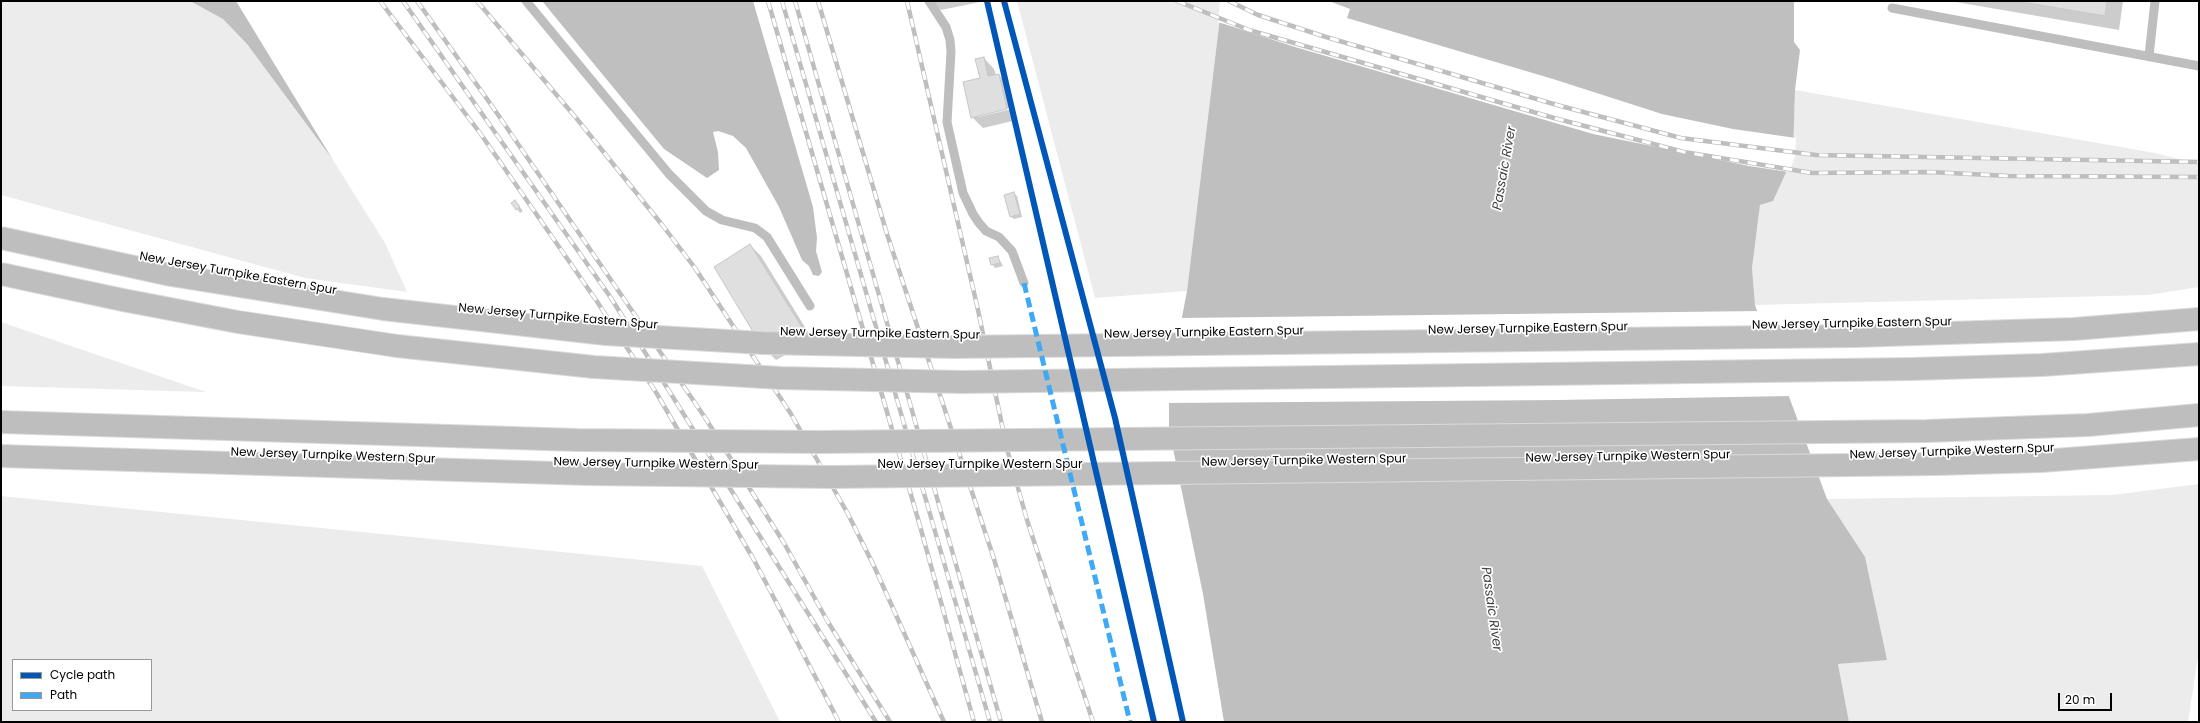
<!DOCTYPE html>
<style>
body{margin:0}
#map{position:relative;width:2200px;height:723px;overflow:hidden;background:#fff;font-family:Poppins,sans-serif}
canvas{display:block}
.frame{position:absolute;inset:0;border:2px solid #000;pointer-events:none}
.legend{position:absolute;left:12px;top:659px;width:140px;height:52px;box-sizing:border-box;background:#fff;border:1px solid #999;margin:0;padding:5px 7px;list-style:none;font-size:12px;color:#000}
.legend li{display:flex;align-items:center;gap:8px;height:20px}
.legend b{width:20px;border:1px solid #999}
.scale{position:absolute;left:2058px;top:693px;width:54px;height:18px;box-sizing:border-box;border:2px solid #000;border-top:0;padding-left:5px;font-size:12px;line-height:14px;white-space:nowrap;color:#000;-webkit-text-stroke:3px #fff;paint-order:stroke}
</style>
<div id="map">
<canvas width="2200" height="723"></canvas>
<div class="frame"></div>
<ul class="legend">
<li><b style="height:5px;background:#0057b8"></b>Cycle path</li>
<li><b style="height:5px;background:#3fa9f5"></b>Path</li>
</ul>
<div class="scale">20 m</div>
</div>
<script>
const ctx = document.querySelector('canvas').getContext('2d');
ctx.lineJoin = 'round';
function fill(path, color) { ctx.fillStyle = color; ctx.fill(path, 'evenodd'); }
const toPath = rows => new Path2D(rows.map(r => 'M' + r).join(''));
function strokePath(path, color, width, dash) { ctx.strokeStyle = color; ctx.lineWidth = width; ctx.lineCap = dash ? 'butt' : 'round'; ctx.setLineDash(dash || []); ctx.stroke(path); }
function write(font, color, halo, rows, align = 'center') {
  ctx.font = font + ' Poppins,sans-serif'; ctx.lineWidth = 3.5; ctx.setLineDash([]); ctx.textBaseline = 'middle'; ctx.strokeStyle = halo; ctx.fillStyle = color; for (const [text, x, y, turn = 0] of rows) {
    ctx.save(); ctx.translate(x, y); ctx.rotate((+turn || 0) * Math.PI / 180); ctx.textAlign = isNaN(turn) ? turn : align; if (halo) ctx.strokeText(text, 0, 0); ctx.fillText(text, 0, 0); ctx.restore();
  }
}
fill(toPath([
 [1,1,190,1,223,19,247,44,333,160,385,243,407,292,305,278,1,195],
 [1017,1,1222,1,1187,291,1095,298],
 [1795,90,2155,153,2199,164,2199,287,2148,295,1755,305,1752,268,1760,204,1793,157],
 [1,322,206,392,1,386],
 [2199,484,2199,650,2188,722,1849,722,1838,664,1887,659,1827,499,2112,495],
 [1,496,702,566,780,722,1,722],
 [13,660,151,660,151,710,13,710]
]), '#ececec');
fill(toPath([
 [190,1,236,1,333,160,247,44,223,19],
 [542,1,753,1,813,207,817,238,816,251,822,272,819,276,813,275,809,266,802,260,779,207,746,148,733,136,718,131,713,132,718,152,719,170,707,178,664,149],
 [1222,1,1794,1,1794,42,1800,50,1795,90,1793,157,1773,201,1760,205,1752,268,1755,305,1827,499,1865,557,1887,660,1838,664,1849,722,1224,722,1203,594,1169,429,1169,385,1187,291]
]), '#bfbfbf');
fill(toPath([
 [1220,1,1329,1,1350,9,1347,18,1553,79,1662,114,1733,129,1796,138,1795,157,1789,172,1749,166,1593,134,1295,47,1218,22],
 [1759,311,1791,396,1558,400,1167,403,1167,385,1180,318]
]), '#fff');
fill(toPath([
 [931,1,980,1,980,2,941,10],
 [1950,1,2123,1,2119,30],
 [984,58,994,69,996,75,999,75,1009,86,1017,120,983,128,972,117],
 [1012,107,1012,109,978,117,978,115],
 [1014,193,1017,196,1022,217,1014,219,1010,216],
 [515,201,523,211,520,213,517,209],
 [750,245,761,256,813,340,776,360,765,349],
 [998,257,1003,266,995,268,992,264]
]), '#0003');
const building = toPath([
 [2016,1,2107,1,2105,16,2016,1],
 [984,57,988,76,999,74,1007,109,971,118,963,82,980,78,975,59,984,57],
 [1014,192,1020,214,1010,217,1004,195,1014,192],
 [515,200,520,207,516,210,511,203,515,200],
 [750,244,803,329,764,350,714,267,750,244],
 [998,256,1000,263,991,265,989,258,998,256]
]);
fill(building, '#dfdfdf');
strokePath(building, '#c7c7c7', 1);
strokePath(toPath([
 [526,1,669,174,706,211,722,220,755,228,767,237,810,306],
 [929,1,946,27,950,40,951,52,947,122,963,193,973,214,979,223,986,231,999,237,1012,251,1024,283],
 [1892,8,2199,66],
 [2149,56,2155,1]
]), '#bebebe', 9);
const rail = toPath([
 [380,1,480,133,598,303,657,394,754,560,839,722],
 [403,1,611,298,876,722],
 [417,1,492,106,704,416,784,543,828,622,890,722],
 [477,1,577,119,663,226,695,268,791,414,848,514,874,566,944,722],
 [768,1,920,526,974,722],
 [782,1,990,722],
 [795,1,1001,722],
 [818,1,887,234,994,559,1042,722],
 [907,1,978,310,1007,449,1027,520,1093,722],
 [987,1,1154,722],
 [1004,1,1115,418,1183,722],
 [1177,1,1249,30,1554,118,1684,152,1812,173,1930,172,2009,176,2199,177],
 [1229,1,1258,15,1326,37,1557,105,1681,138,1816,155,2199,162]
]);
strokePath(rail, '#bebebe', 4.5);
strokePath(rail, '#fff', 3, [9]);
const highwayBridge = toPath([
 [1,238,171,275,383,309,606,334,763,343,953,347,1855,336,2074,329,2199,319],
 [1,274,123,300,238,322,397,346,594,367,781,378,962,382,1912,369,2042,365,2199,354],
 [1,422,577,440,820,442,1927,431,2088,425,2199,415],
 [1,456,588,474,831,477,1937,464,2041,461,2199,449]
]);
strokePath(highwayBridge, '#dbdbdb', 24, []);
strokePath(highwayBridge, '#bebebe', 22);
strokePath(toPath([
 [1024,283,1130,722]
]), '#3fa9f5', 5, [10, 5]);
strokePath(toPath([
 [987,1,1154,722],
 [1004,1,1115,418,1183,722]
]), '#0057b8', 6);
write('12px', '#000', '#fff', [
 ["New Jersey Turnpike Eastern Spur",238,274,10],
 ["New Jersey Turnpike Eastern Spur",558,317,5],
 ["New Jersey Turnpike Eastern Spur",1852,324,-1],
 ["New Jersey Turnpike Eastern Spur",1528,329,-1],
 ["New Jersey Turnpike Eastern Spur",1204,333,-1],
 ["New Jersey Turnpike Eastern Spur",880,334,1],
 ["New Jersey Turnpike Western Spur",1952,452,-2],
 ["New Jersey Turnpike Western Spur",333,456,2],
 ["New Jersey Turnpike Western Spur",1628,457,-1],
 ["New Jersey Turnpike Western Spur",1304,461,-1],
 ["New Jersey Turnpike Western Spur",656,464,1],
 ["New Jersey Turnpike Western Spur",980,465]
]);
write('italic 13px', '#444', '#fff', [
 ["Passaic River",1505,168,-80],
 ["Passaic River",1491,609,82]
]);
</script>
